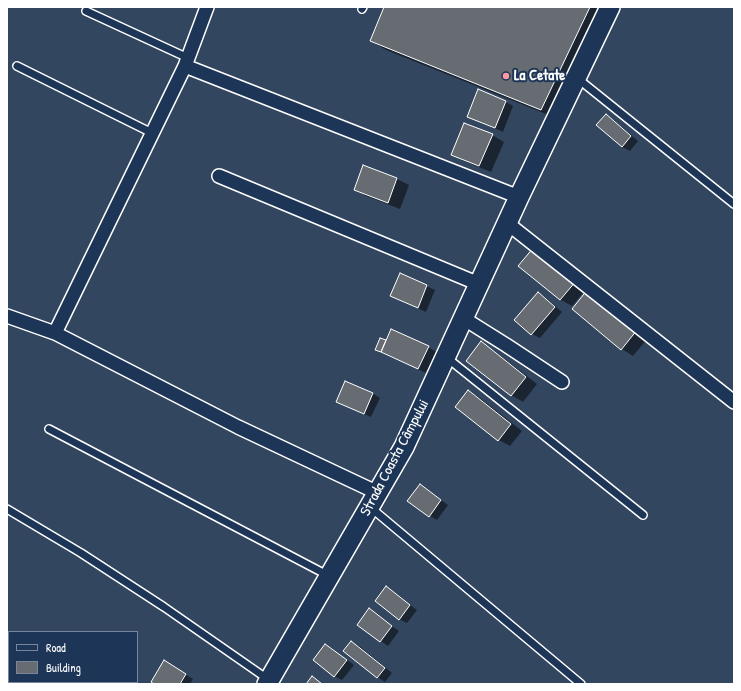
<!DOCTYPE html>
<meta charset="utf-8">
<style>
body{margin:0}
#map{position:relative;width:741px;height:691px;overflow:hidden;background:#33465f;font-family:"Patrick Hand",sans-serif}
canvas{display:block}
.frame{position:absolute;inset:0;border:8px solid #fff;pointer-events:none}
.legend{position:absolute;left:8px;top:631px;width:130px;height:52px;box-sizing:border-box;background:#1d3557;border:1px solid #77869a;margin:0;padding:5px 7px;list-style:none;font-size:12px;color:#fff}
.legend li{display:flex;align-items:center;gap:8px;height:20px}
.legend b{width:20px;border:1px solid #77869a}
</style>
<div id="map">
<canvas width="741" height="691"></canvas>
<div class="frame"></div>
<ul class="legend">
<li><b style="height:5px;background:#1d3557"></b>Road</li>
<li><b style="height:11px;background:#666c71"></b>Building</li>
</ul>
</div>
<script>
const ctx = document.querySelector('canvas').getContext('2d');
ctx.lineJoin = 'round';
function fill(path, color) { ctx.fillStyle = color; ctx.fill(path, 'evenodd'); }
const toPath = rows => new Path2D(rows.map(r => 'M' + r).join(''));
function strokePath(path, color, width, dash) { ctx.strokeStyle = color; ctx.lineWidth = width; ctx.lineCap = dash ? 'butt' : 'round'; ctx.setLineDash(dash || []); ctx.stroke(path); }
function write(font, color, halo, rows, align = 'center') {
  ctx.font = font + ' "Patrick Hand",sans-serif'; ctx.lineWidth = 4; ctx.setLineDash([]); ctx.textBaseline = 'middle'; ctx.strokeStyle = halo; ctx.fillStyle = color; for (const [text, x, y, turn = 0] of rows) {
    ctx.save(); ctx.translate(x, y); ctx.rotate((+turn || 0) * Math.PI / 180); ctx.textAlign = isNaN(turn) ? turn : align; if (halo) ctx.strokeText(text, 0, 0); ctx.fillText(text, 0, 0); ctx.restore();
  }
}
fill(toPath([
 [385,7,601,7,556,118,386,50,371,41],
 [506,102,513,106,503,132,468,116],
 [606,115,613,120,638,141,630,151,622,147,598,125],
 [492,135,504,142,491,172,464,161,452,154],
 [364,166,397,179,409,185,400,209,366,196,355,189],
 [520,266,587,288,572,306,561,300],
 [400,274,435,290,426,312,391,296],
 [539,293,546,298,562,312,540,338,532,334,516,320],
 [600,297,648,338,633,356,622,349],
 [381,339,387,342,428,347,440,354,430,375,380,351],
 [481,343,493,350,537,384,523,402,511,395],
 [469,391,480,398,522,431,510,446,499,440],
 [372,393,380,398,371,417,337,402],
 [420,485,448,505,437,520,430,516],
 [386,587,417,610,407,623,399,619],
 [369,610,399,631,388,646,381,641],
 [352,642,359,646,392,673,385,682,377,677],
 [326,645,354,665,342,680,334,676],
 [164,662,193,679,190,684,156,684]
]), '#0007');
const building = toPath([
 [384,7,590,7,541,110,370,41,384,7],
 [478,89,506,101,495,128,467,117,478,89],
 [606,114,631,136,622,147,596,125,606,114],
 [464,123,493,134,479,166,451,155,464,123],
 [363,165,397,178,388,203,354,190,363,165],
 [534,247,576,281,560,300,518,266,534,247],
 [400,273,427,285,418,308,390,296,400,273],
 [588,289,637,330,621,350,572,309,588,289],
 [538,292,555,307,531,335,514,320,538,292],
 [391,329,429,346,418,369,381,352,391,329],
 [380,338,386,340,381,352,375,350,380,338],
 [481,341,526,377,511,396,466,361,481,341],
 [345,381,373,393,364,414,336,402,345,381],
 [468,390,511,424,498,441,455,407,468,390],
 [420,484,441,500,429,517,407,501,420,484],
 [386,586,410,605,399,620,375,601,386,586],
 [369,608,392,626,380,642,357,625,369,608],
 [351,641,385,668,377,678,343,651,351,641],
 [325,644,347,660,334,677,313,660,325,644],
 [164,660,186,674,180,684,154,684,151,682,164,660],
 [312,676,322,684,306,684,312,676]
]);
fill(building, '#666c71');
strokePath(building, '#fff', 1);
const lane = toPath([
 [362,9,363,7],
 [86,11,188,58],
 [17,66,152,133],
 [577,78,734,204],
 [446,357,643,515],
 [49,429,329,576],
 [370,507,581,684],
 [7,509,81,553,164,607,269,680]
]);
const street = toPath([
 [185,66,519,197],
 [219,176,479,284],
 [507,223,734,402],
 [7,316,55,333,238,427,378,493],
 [463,318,506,345,562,382],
 [55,333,185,66,207,7]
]);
const secondary = toPath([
 [267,684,404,447,519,197,610,7]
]);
strokePath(lane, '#fff', 10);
strokePath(street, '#fff', 16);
strokePath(secondary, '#fff', 22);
strokePath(lane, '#1d3557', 7);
strokePath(street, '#1d3557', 13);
strokePath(secondary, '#1d3557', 19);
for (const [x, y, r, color] of [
 [506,76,4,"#ff9aa2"]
]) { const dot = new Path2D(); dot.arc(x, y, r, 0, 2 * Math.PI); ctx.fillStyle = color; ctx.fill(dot); strokePath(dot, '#1d3557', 1.5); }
write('bold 15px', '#fff', '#1d3557', [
 ["La Cetate",514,76]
], 'left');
write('15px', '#fff', '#1d3557', [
 ["Strada Coasta Câmpului",395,458,-62]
]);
</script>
